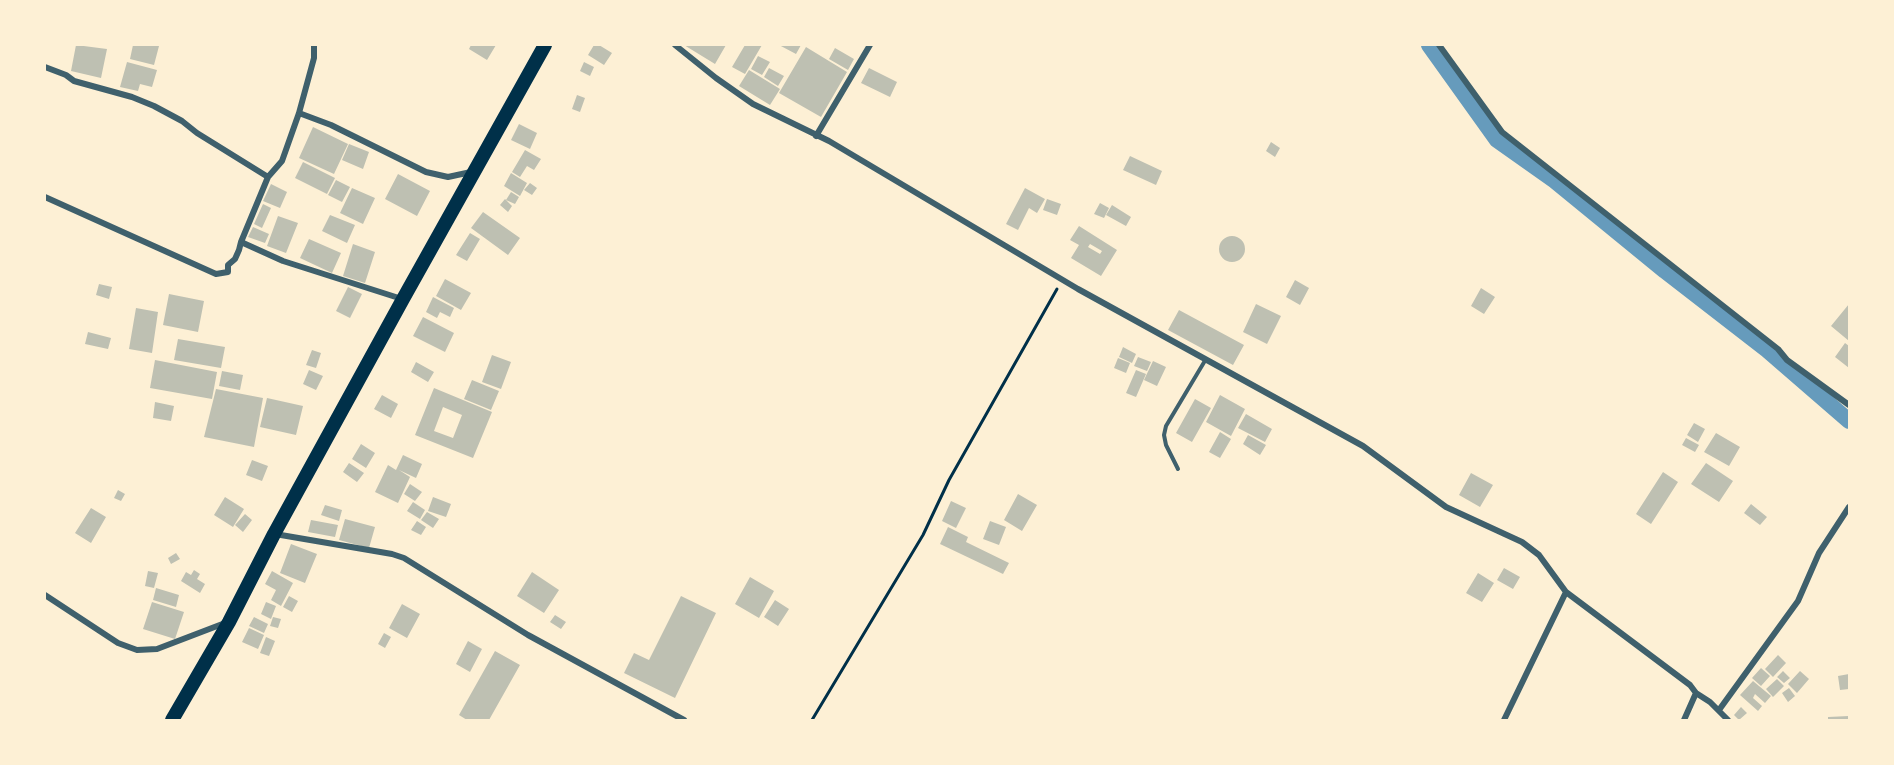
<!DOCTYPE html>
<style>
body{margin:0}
#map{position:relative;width:1894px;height:765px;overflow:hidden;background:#fdf0d5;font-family:"Varela Round",sans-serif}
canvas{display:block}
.frame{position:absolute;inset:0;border:46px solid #fdf0d5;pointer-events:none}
</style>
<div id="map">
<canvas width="1894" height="765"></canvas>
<div class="frame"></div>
</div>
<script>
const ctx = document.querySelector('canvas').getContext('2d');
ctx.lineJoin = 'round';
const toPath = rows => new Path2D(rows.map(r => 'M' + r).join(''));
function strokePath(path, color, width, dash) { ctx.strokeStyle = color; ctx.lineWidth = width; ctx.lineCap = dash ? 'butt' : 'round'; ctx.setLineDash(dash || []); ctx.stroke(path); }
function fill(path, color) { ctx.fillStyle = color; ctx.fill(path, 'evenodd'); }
strokePath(toPath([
 [1429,45,1497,140,1555,181,1665,271,1767,350,1849,421]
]), '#669bbc', 16);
fill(toPath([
 [76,45,107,49,101,78,71,71],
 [133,45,159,46,154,65,130,59],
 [471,45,496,45,487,60,469,49],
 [594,45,599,45,612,53,604,65,588,55],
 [684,45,726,45,715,64],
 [745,45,762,45,745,74,732,67],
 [779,45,801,45,796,54],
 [806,47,847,72,821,117,779,93],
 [835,48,854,59,848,70,829,59],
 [758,56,770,62,762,75,751,69],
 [127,62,157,70,152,87,140,84,138,91,120,87],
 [584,62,594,67,590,76,580,71],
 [769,68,784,76,778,86,764,77],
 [869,68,897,82,890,97,861,83],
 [749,70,780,89,770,105,739,86],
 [577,95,585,98,580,112,572,109],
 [519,124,537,133,530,149,511,140],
 [313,127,348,144,334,174,299,158],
 [1271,142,1280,148,1275,157,1266,151],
 [349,144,369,152,363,169,342,160],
 [525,150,541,159,534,170,527,166,520,177,512,172],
 [1130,156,1162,171,1156,185,1123,170],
 [303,162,335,178,327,194,295,178],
 [511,173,527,183,520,196,504,186],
 [398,174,430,191,417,216,385,199],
 [336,180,350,187,342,202,328,195],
 [530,183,537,188,532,195,524,190],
 [271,184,287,192,280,208,263,201],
 [352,188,375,198,363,224,340,213],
 [1025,188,1045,199,1037,213,1029,208,1018,230,1006,224],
 [511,192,519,197,515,204,506,200],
 [505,199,512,206,508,212,500,205],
 [1047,199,1061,204,1057,215,1043,210],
 [1100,203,1109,208,1104,218,1094,214],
 [263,204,271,208,262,228,254,224],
 [1112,205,1131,217,1126,226,1106,215],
 [483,212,520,238,508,255,471,228],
 [330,215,355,225,347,243,322,231],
 [278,216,298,223,286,253,267,246],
 [1079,226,1117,250,1101,276,1071,258,1079,245,1070,240],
 [1090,244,1102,251,1100,254,1088,247],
 [253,227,269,234,265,243,248,237],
 [470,233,480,239,467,261,456,255],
 '1219 249a13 13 0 1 1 26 0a13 13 0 1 1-26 0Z',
 [309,239,341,253,332,273,300,258],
 [353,244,375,252,365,283,343,276],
 [445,279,471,293,461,310,436,296],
 [1295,280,1309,288,1300,305,1286,297],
 [99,284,112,287,109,299,96,295],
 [348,287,362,294,350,318,336,311],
 [1481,288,1495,297,1484,314,1471,306],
 [169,294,204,301,198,332,163,325],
 [433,297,454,308,450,317,440,312,437,318,426,312],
 [1256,304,1281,316,1267,344,1243,332],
 [1849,304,1849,341,1831,326],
 [136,308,158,312,152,353,129,349],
 [1179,310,1244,345,1233,365,1168,330],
 [423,317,454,333,445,352,413,336],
 [88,332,111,338,108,349,85,344],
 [178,339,225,347,221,368,174,360],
 [1845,343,1849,346,1849,368,1835,357],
 [1123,347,1136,354,1132,363,1119,357],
 [312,350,321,353,316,368,306,365],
 [492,355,511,362,501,389,482,382],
 [1138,357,1151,362,1147,371,1134,366],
 [1118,358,1130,363,1126,373,1114,368],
 [155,360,217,372,212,399,150,388],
 [1153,361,1166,367,1157,386,1144,380],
 [416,362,434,372,428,382,411,372],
 [309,370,323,376,316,390,303,384],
 [1136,370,1146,374,1136,397,1126,393],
 [222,371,243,375,240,390,219,386],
 [472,380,499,391,491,410,464,399],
 [434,388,492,412,473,458,415,435],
 [443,407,462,415,453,438,434,431],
 [216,389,263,398,254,447,204,437],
 [382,395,398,404,391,418,374,409],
 [1220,395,1245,409,1231,436,1206,422],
 [267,398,303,406,296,435,260,427],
 [1195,399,1211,408,1192,442,1176,433],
 [155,402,174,406,171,421,153,418],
 [1246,414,1272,429,1265,442,1238,428],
 [1694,423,1705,429,1698,442,1687,435],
 [1220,432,1231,439,1220,458,1209,452],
 [1716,433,1740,447,1729,466,1704,452],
 [1248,435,1266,445,1260,455,1243,444],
 [1686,438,1699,445,1695,452,1682,445],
 [361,444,375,453,366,468,352,459],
 [403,455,422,464,416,478,399,470,410,477,398,503,375,492,388,465,396,470],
 [252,460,268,466,262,481,246,475],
 [349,463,364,473,357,482,343,472],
 [1706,463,1733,481,1719,502,1691,484],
 [1663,472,1678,482,1651,524,1636,514],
 [1471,473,1493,485,1480,507,1459,495],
 [410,484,422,492,415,501,404,494],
 [118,490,125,494,121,501,114,498],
 [1018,494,1037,505,1022,531,1004,520],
 [225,497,244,509,233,527,214,515],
 [433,497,451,504,446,517,428,511],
 [951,501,966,508,956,528,942,521],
 [413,502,425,510,420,519,407,511],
 [1751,504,1767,517,1760,525,1744,513],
 [325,505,342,510,339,521,321,515],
 [91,508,106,517,91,543,75,533],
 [427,512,439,519,433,528,421,520],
 [245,514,252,520,243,532,235,525],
 [345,519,375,527,369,548,339,540],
 [311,520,338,525,335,537,308,532],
 [417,521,426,527,421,535,411,530],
 [990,521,1006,527,999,545,983,539],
 [948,527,968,537,966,542,1009,563,1003,574,940,544],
 [291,544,317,554,305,583,280,573],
 [176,553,180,559,171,564,168,558],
 [1504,568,1520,577,1513,589,1497,580],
 [194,570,200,574,197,579,205,584,200,593,181,581,186,572,191,575],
 [148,571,158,573,154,588,145,586],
 [272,571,293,583,281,606,271,600,276,590,265,584],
 [532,572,559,590,544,613,517,596],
 [1478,573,1494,583,1482,602,1466,593],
 [750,577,774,591,759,618,735,604],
 [156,588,179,595,176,607,153,600],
 [289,596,298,601,292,612,283,607],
 [681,596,716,613,675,698,624,673,634,653,649,660],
 [775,600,789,609,778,626,764,617],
 [152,602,184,612,175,639,143,629],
 [266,602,276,606,271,619,261,614],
 [402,604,420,614,407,638,389,628],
 [555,615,566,622,561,629,550,622],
 [254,617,268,624,264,633,249,626],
 [273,617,281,619,278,628,270,626],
 [249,628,264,635,258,649,242,642],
 [384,633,391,637,385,648,378,644],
 [266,637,275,641,269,656,260,653],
 [468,641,482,649,470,672,456,664],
 [495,651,520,665,489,720,467,720,459,715],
 [1778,655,1786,663,1773,677,1765,669],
 [1761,668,1770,676,1761,686,1752,678],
 [1783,671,1790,678,1784,683,1777,677],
 [1800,671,1809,679,1797,693,1788,684],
 [1849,674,1849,689,1840,690,1838,676],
 [1777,679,1784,686,1773,697,1766,689],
 [1753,681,1771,696,1765,703,1755,694,1753,698,1762,706,1758,711,1740,695],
 [1789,688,1795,696,1788,702,1782,693],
 [1741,707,1747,713,1739,720,1734,715],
 [1849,716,1849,720,1828,720,1828,717]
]), '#bec0b2');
strokePath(toPath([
 [812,720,923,535,949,480,1057,289]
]), '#003049', 3);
strokePath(toPath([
 [1178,469,1166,445,1164,435,1166,426,1206,359]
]), '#3f606c', 4);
strokePath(toPath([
 [675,45,716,78,753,104,829,141,1078,289,1363,446,1446,507,1522,542,1539,555,1566,592,1690,685,1696,693,1710,702,1728,720],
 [1439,45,1502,132,1778,349,1787,360,1849,405],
 [45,67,66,75,74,81,132,97,154,106,182,121,197,133,268,177],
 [299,113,331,125,426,172,448,177,471,172],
 [816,136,870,45],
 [45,197,216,274,228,272,228,265,235,259,239,250,241,242,268,177,282,161,299,113,314,58,314,45],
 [241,242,283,261,402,299],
 [275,534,392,554,404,558,528,635,684,720],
 [45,595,118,643,137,650,157,649,225,623],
 [1719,710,1798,601,1819,553,1849,507],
 [1504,720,1566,592],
 [1684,720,1696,693]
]), '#3f606c', 6);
strokePath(toPath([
 [172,720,229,622,274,534,403,299,545,45]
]), '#003049', 14);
</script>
